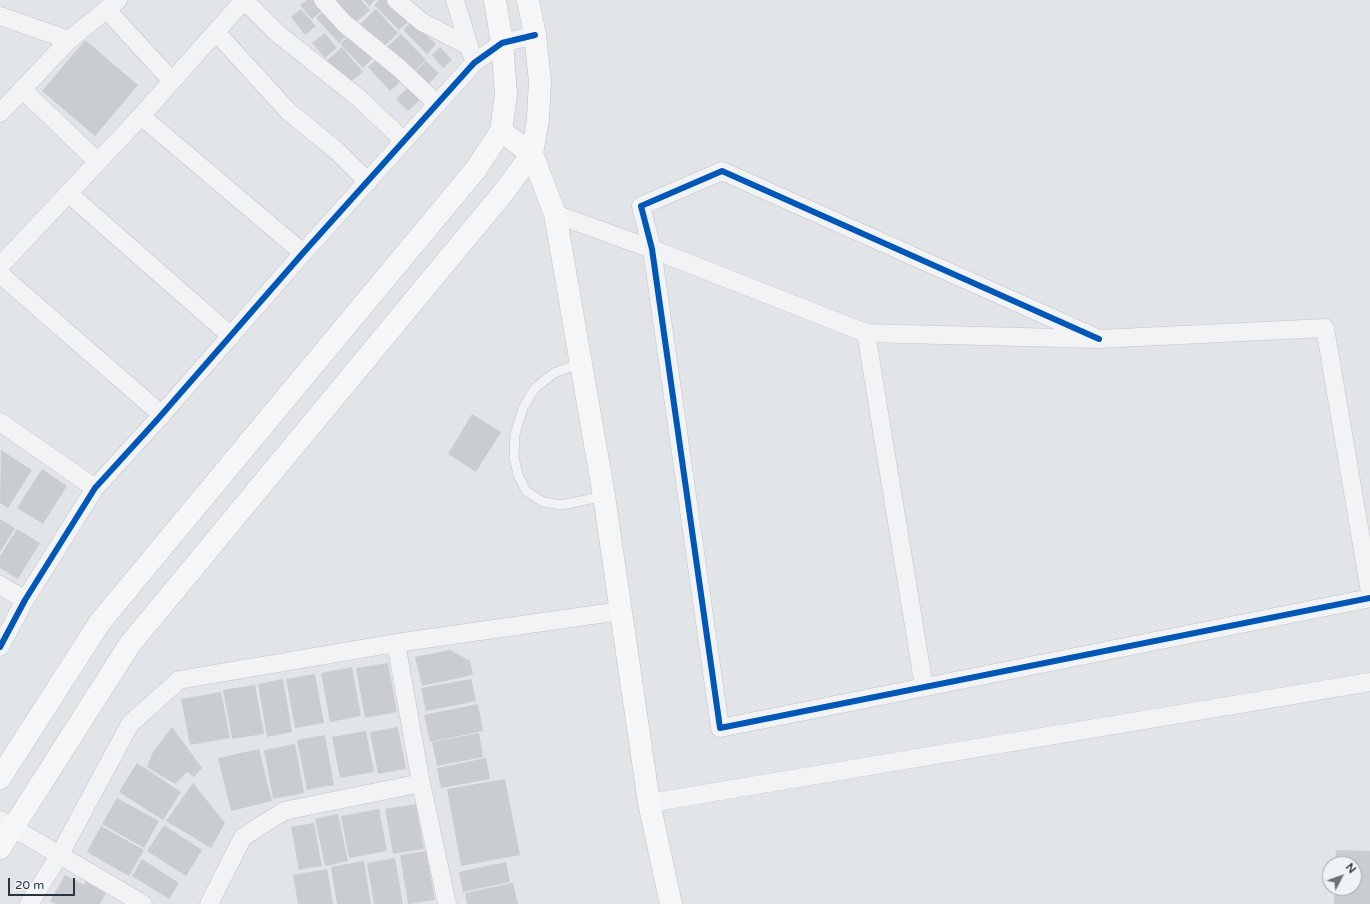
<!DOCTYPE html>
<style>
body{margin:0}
#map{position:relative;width:1370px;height:904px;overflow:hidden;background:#e2e5e7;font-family:"Varela Round",sans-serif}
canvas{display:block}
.north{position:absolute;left:1322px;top:856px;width:40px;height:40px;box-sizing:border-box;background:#f0f3f6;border:1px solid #a0a7ad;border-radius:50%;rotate:49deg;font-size:11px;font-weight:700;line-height:16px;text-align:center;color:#293540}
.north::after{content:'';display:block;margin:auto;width:14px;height:18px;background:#6a737a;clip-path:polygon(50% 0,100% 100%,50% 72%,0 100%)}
.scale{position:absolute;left:8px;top:878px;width:67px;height:18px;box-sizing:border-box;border:2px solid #293540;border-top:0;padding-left:5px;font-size:12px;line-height:14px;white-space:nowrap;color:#293540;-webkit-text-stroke:3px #f0f3f6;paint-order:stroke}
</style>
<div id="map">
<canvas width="1370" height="904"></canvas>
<div class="north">N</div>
<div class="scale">20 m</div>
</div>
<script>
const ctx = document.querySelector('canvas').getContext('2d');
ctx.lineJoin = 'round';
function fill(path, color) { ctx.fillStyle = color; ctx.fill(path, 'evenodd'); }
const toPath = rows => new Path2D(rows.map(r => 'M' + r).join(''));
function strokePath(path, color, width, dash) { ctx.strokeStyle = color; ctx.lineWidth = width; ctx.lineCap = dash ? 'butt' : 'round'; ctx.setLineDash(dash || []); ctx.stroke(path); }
fill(toPath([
 [307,0,317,0,324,9,312,19,300,5],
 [331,0,361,0,370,10,353,25],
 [364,0,375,0,369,6],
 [379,0,388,0,409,21,399,30,374,5],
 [301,9,316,26,305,35,291,17],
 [326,9,348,34,339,43,316,18],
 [376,9,398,33,380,50,358,26],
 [412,21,436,44,427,54,403,30],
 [353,32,375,56,363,68,340,44],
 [325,33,337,48,325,58,312,43],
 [401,34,426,60,410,75,385,49],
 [85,40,138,85,95,136,42,91],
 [342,47,363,72,347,85,326,61],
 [440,47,452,60,443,68,432,55],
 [379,57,401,81,390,91,368,67],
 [426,61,439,73,427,85,414,73],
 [411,85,423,97,408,111,396,99],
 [472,414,501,432,476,472,448,454],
 [1,450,32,470,8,508,0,503],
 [42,469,67,486,43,524,17,508],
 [0,519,15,528,0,552],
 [17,529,40,543,18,579,0,568,0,556],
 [450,650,470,661,473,675,422,686,415,657],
 [388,663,397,712,365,718,356,668],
 [352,667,361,716,330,722,321,673],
 [315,674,324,723,295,728,286,679],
 [283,679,292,732,267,737,258,684],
 [471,679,476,701,426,711,421,688],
 [255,685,264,734,232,739,223,690],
 [221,692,230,738,190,745,181,699],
 [478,704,483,731,430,742,424,715],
 [172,727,202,768,194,777,187,772,175,784,147,767,153,752],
 [398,727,406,769,378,774,370,732],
 [366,731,374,772,340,778,332,737],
 [479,733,483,757,437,766,432,742],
 [325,735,334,785,307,790,297,740],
 [295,744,304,793,273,799,264,750],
 [259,749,272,801,231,811,218,758],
 [486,758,490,779,441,788,437,768],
 [137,763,181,792,163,820,119,792],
 [505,779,520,855,461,866,447,789],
 [193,783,225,823,211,848,166,821],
 [117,798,159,821,144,848,102,824],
 [416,804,424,849,393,854,385,809],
 [379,809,387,851,349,858,341,816],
 [338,814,348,861,325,866,315,819],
 [314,823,322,866,299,870,291,827],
 [164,825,202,850,186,876,147,851],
 [101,826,144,850,129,876,87,852],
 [1336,850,1370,851,1370,904,1334,904,1334,888,1354,888,1354,864,1335,864],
 [426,851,435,900,408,904,400,855],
 [395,858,403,904,374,904,367,863],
 [142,859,179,883,169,899,132,876],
 [364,861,371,904,337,904,331,867],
 [506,862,510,882,463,892,459,872],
 [327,869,333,904,298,904,293,875],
 [65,875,84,885,87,879,107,891,100,904,55,904,50,901],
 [513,883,518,904,467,904,465,893]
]), '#cacdcf');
const lane = toPath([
 [580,363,554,373,535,388,523,408,515,434,514,457,518,475,526,491,543,502,562,505,604,496]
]);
const street = toPath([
 [244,0,277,33,360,99,404,141],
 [323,0,345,24,399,68,437,104],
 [396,0,422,22,469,46],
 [455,0,471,53],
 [107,10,172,81],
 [0,16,69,40],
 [216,32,288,111,337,151,368,182],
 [22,89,98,162],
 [0,113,69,40,118,0],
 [141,116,303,253],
 [68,193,231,336],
 [555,214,652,249,866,333,1099,339,1325,328,1370,592],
 [0,266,141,116,244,0],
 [0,274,162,415],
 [866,333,924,687],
 [1099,339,722,171,641,206,652,249,720,728,1370,598],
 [0,422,95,488],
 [0,585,25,600],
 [396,643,421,783,447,904],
 [0,647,25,600,95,488,157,420,303,253,474,63,502,43,535,35],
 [649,803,1370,682],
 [0,820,143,904],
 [29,904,60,854,130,724,179,680,396,643,620,611],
 [209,904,243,837,284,811,421,783]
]);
const secondary = toPath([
 [501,131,532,154,555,214,604,496,649,803,671,904]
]);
const primary = toPath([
 [0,778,100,622,476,169,501,131,506,94,502,43,495,0],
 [0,848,130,644,503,193,532,154,538,119,540,81,535,35,528,0]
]);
strokePath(lane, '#c0c3c5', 10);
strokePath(street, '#c0c3c5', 19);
strokePath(secondary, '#c0c3c5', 23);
strokePath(primary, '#bec2c5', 23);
strokePath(lane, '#f1f3f4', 9);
strokePath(street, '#f1f3f4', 18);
strokePath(secondary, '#f6f6f6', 22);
strokePath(primary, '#f6f6f6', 22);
strokePath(toPath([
 [1099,339,722,171,641,206,652,249,720,728,1370,598],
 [0,647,25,600,95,488,157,420,303,253,474,63,502,43,535,35]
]), '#0057b8', 6);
</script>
